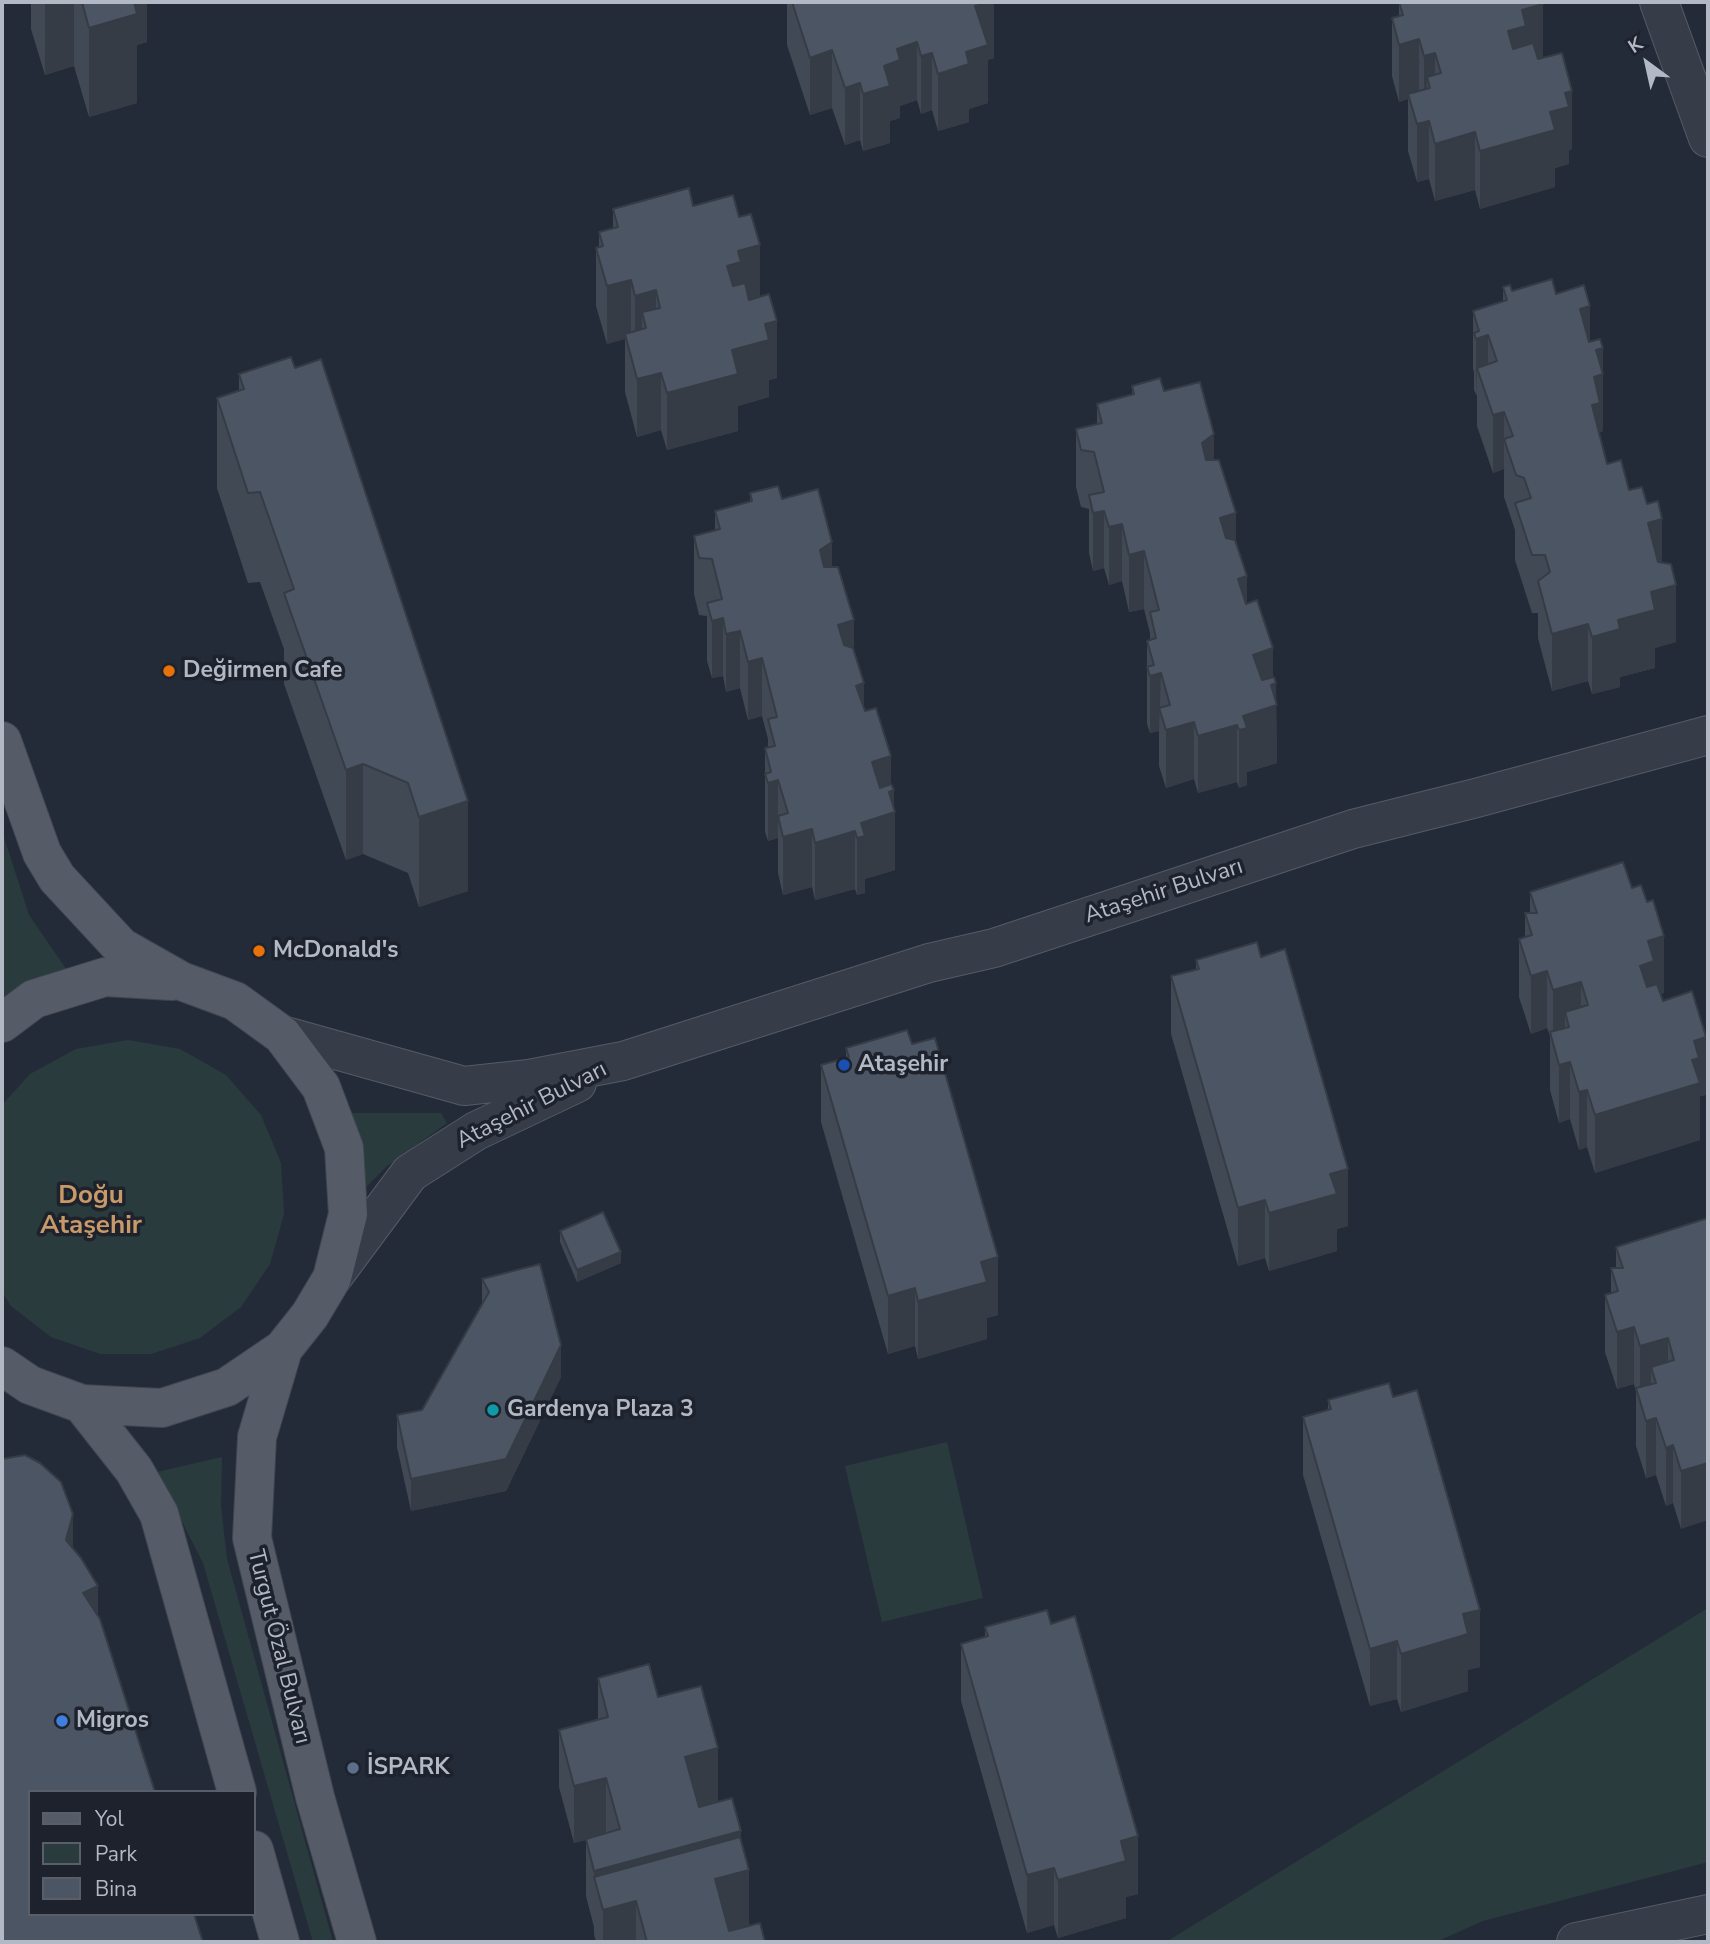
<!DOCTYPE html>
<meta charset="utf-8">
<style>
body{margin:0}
#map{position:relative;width:1710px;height:1944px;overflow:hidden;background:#242b38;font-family:"Nunito Sans",sans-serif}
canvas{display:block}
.frame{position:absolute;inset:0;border:4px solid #b2b8c4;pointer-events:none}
.legend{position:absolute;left:28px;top:1790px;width:228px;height:126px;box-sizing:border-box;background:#1d222d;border:2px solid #595e69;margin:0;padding:9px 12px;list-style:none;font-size:21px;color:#b2b8c4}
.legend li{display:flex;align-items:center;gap:14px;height:35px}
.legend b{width:35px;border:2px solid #595e69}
.north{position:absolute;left:1612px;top:28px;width:70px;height:70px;-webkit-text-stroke:5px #1d222d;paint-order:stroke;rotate:327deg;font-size:19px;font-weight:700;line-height:28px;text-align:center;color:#b2b8c4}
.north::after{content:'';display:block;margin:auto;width:24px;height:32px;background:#b2b8c4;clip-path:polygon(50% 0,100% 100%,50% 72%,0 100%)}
</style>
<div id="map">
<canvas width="1710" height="1944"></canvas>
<div class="frame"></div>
<ul class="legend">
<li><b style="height:9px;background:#555c68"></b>Yol</li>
<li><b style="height:19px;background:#2a3b3d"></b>Park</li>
<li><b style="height:19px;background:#4c5563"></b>Bina</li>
</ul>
<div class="north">K</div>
</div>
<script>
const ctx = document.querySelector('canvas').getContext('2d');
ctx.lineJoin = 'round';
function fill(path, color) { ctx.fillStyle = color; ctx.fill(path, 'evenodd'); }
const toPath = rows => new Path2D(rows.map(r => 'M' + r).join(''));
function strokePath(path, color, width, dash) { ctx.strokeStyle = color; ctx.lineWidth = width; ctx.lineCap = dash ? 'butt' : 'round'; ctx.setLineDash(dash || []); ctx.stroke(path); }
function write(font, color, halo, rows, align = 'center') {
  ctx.font = font + ' "Nunito Sans",sans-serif'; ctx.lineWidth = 7; ctx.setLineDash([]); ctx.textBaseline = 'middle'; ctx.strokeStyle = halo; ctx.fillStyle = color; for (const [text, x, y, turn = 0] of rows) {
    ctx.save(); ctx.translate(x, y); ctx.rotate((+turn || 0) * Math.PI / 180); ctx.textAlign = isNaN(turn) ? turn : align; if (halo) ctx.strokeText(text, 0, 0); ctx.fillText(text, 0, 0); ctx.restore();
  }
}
fill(toPath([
 [2,831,29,915,71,976,2,1002],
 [128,1040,180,1049,226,1075,261,1115,281,1163,284,1214,270,1264,241,1307,200,1338,151,1354,100,1354,51,1337,11,1306,2,1292,2,1105,30,1074,76,1049],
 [330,1113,441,1113,447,1123,387,1166,345,1208],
 [947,1442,983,1598,882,1622,845,1466],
 [222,1457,221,1506,227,1559,333,1942,313,1942,203,1563,157,1472],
 [1708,1608,1708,1862,1483,1921,1436,1942,1166,1942]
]), '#2a3b3d');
const minor = toPath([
 [1659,2,1708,138],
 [1576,1942,1708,1914]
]);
const tertiary = toPath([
 [282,1035,464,1086,529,1079,623,1061,929,963,994,948,1353,829,1476,798,1708,735],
 [332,1278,410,1173,476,1131,577,1083]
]);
const primary = toPath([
 [2,741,42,853,57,878,121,947,181,981,235,1001,282,1035,321,1087,344,1148,348,1214,332,1278,310,1315,283,1349,227,1387,162,1408,82,1404,30,1385,2,1366],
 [2,1023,34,999,105,977,172,981],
 [283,1349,257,1437,252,1538,315,1797,357,1942],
 [82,1404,134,1470,159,1514,237,1792],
 [254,1850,280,1942]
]);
strokePath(minor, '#555b66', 40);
strokePath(tertiary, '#555b66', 40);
strokePath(primary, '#404651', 40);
strokePath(minor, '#373d48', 38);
strokePath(tertiary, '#373d48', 38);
strokePath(primary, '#555c68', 38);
fill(toPath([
 [31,2,147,2,147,42,137,45,137,103,89,117,74,66,45,75,31,29],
 [787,2,994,2,994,58,988,60,988,103,969,109,969,122,938,131,932,110,921,114,917,100,900,106,900,118,890,121,890,143,863,151,860,140,845,145,832,108,810,115,787,45],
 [1399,2,1542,2,1543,58,1572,149,1569,150,1569,164,1555,168,1555,187,1480,209,1475,190,1435,201,1429,179,1417,182,1408,151,1408,99,1399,102,1392,76,1392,18,1399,17],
 [693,206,760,297,777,378,769,380,769,397,738,406,738,431,667,450,661,430,637,437,625,392,625,339,607,344,596,306,596,248,599,247,599,232,613,228,613,209],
 [1503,287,1512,291,1556,294,1590,342,1603,348,1603,431,1600,432,1600,437,1607,464,1629,490,1662,563,1676,642,1655,648,1655,668,1620,677,1620,687,1592,694,1588,681,1552,691,1538,638,1538,613,1532,613,1515,560,1515,530,1504,497,1504,469,1493,473,1477,426,1477,396,1474,390,1474,372,1473,369,1473,311,1503,301],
 [239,374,468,891,419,907,408,873,363,854,346,860,284,684,284,649,260,582,248,583,217,488,217,398,239,391],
 [1132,386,1164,391,1214,460,1236,544,1247,604,1273,677,1276,703,1277,763,1247,772,1247,785,1239,788,1237,782,1198,793,1194,779,1166,788,1159,766,1159,731,1150,733,1147,724,1147,641,1150,640,1150,633,1144,609,1129,612,1122,581,1109,585,1104,568,1093,571,1089,553,1089,509,1081,507,1076,487,1076,429,1097,424,1097,404,1132,395],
 [750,493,782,499,832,567,854,650,864,711,891,784,894,808,895,870,865,879,865,893,857,895,855,889,815,900,812,887,783,895,778,873,778,838,768,841,765,832,765,748,768,748,768,739,762,716,748,720,740,688,726,692,723,676,712,678,707,661,707,616,699,615,694,594,694,536,715,531,715,511,750,502],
 [1530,892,1664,993,1661,994,1663,1001,1706,1095,1700,1096,1700,1140,1595,1173,1587,1147,1579,1150,1570,1119,1559,1123,1550,1090,1550,1036,1547,1028,1531,1034,1519,997,1519,939,1525,938,1525,913,1530,913],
 [1196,960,1348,1226,1337,1229,1337,1251,1269,1271,1265,1258,1238,1266,1171,1034,1171,976,1196,970],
 [846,1048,998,1315,987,1318,987,1339,918,1359,915,1346,888,1354,821,1122,821,1065,846,1058],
 [1708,1218,1681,1529,1673,1503,1666,1506,1656,1475,1646,1478,1636,1446,1636,1392,1634,1384,1617,1389,1605,1352,1605,1295,1611,1293,1611,1268,1616,1268,1616,1247],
 [560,1231,621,1263,577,1282,560,1242],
 [482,1279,561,1377,506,1491,411,1511,397,1447,397,1415,422,1410,482,1304],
 [1393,1397,1480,1667,1468,1670,1468,1691,1401,1712,1397,1699,1370,1706,1303,1475,1303,1417,1328,1410,1328,1400],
 [985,1627,1138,1894,1126,1897,1126,1918,1058,1938,1054,1925,1027,1933,961,1701,961,1644,985,1637],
 [598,1678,658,1697,718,1802,741,1839,749,1926,765,1942,596,1942,594,1934,594,1927,586,1896,586,1840,574,1843,559,1787,559,1730,598,1719]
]), '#414955');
fill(toPath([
 [45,2,74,2,74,66,45,75],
 [121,2,147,2,147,42,137,45,137,103,89,117,89,28],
 [990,2,994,2,994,58,988,60,988,103,969,109,969,122,938,131,938,74,966,52,975,6],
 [1543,4,1543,62,1508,88,1508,31,1522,10],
 [1419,39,1419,96,1408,94,1408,99,1399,102,1399,45],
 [917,42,917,100,900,106,900,118,890,121,890,143,863,151,863,94,897,49],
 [832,50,832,108,810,115,810,58],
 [932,53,932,110,921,114,921,56],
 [1435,53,1435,111,1427,77,1427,113,1424,114,1424,56],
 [860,83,860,140,845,145,845,88],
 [1572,91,1572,149,1569,150,1569,164,1555,168,1555,187,1480,209,1480,151,1550,112,1565,93],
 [1429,121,1429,179,1417,182,1417,124],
 [1475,132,1475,190,1435,201,1435,144],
 [760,245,760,302,741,320,727,266,738,251],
 [631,280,631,337,625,334,625,339,607,344,607,286],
 [656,290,656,348,646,328,642,312,642,351,635,353,635,296],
 [1590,306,1590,364,1580,309],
 [777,321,777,378,769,380,769,397,738,406,738,431,667,450,667,393,732,350,765,324],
 [1488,335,1488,393,1477,368,1476,397,1476,339],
 [1603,348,1603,431,1600,432,1600,460,1592,405,1596,350],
 [661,373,661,430,637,437,637,379],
 [1504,412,1504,469,1493,473,1493,415],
 [1214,434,1214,492,1202,443],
 [1104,511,1104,568,1093,571,1093,513],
 [1236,513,1236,570,1220,518],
 [1662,519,1662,576,1648,580,1648,523],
 [1122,524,1122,581,1109,585,1109,527],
 [832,542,832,599,820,550],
 [1144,551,1144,609,1129,612,1129,555],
 [1247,576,1247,634,1238,579],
 [1676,585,1676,642,1655,648,1655,668,1620,677,1620,687,1592,694,1592,637,1618,620,1651,592],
 [723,618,723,676,712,678,712,621],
 [854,620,854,677,838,625],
 [1588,624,1588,681,1552,691,1552,634],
 [740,631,740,688,726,692,726,634],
 [1273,648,1273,684,1276,683,1277,763,1247,772,1247,785,1239,788,1239,730,1243,716,1253,655],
 [762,658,762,716,748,720,748,662],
 [1161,673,1159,731,1150,733,1150,676],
 [864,683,864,741,856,686],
 [1194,722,1194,779,1166,788,1166,730],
 [1237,725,1237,782,1198,793,1198,736],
 [891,756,891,791,894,790,894,813,895,812,895,870,865,879,865,893,857,895,857,838,861,823,872,762],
 [363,764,363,854,346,860,346,770],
 [778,780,778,838,768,841,768,783],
 [468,801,468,891,419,907,419,817],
 [812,829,812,887,783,895,783,837],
 [855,831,855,889,815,900,815,843],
 [1664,936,1664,993,1654,996,1654,1018,1640,966,1648,941],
 [1547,971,1547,1028,1531,1034,1531,976],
 [1581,982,1581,1039,1569,1027,1565,1012,1565,1044,1553,1044,1553,990],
 [1706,1037,1706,1095,1700,1096,1700,1140,1595,1173,1595,1115,1692,1060,1694,1041],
 [1570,1062,1570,1119,1559,1123,1559,1065],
 [1587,1090,1587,1147,1579,1150,1579,1092],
 [1348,1169,1348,1226,1337,1229,1337,1251,1269,1271,1269,1213,1330,1174],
 [1265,1200,1265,1258,1238,1266,1238,1208],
 [621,1252,621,1263,577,1282,577,1270],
 [998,1257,998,1315,987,1318,987,1339,918,1359,918,1301,981,1262],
 [915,1288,915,1346,888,1354,888,1296],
 [1634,1327,1634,1384,1617,1389,1617,1332],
 [1668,1338,1668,1395,1651,1367,1651,1400,1640,1400,1640,1346],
 [561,1345,561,1377,506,1491,411,1511,411,1479],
 [1656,1418,1656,1475,1646,1478,1646,1421],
 [1673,1445,1673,1503,1666,1506,1666,1448],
 [1708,1463,1708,1520,1681,1529,1681,1471],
 [73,1514,73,1546,66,1572,66,1540],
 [98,1586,98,1618,83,1593],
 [1480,1610,1480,1667,1468,1670,1468,1691,1401,1712,1401,1654,1463,1614],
 [1397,1641,1397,1699,1370,1706,1370,1649],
 [718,1748,718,1805,685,1814,685,1757],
 [606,1778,606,1835,574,1843,574,1786],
 [741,1831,741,1873,749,1870,749,1928,715,1937,636,1901,636,1942,603,1942,603,1910,594,1878,594,1871],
 [1138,1836,1138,1894,1126,1897,1126,1918,1058,1938,1058,1880,1121,1841],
 [1054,1868,1054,1925,1027,1933,1027,1875]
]), '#353c45');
const building = toPath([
 [82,2,134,2,137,14,89,28,82,2],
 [792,2,990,2,975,6,988,45,966,52,969,64,938,74,932,53,921,56,917,42,897,49,900,60,884,66,890,86,863,94,860,83,845,88,832,50,810,58,792,2],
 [1399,2,1542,2,1543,4,1522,10,1526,26,1508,31,1513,49,1533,43,1538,59,1562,53,1572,91,1565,93,1569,107,1550,112,1555,130,1480,151,1475,132,1435,144,1429,121,1417,124,1408,94,1430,88,1427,77,1441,73,1435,53,1424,56,1419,39,1399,45,1392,18,1403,15,1399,2],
 [689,188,693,206,733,195,739,217,751,214,760,245,738,251,741,262,727,266,733,286,745,283,749,300,769,294,777,321,765,324,769,340,732,350,738,374,667,393,661,373,637,379,625,334,646,328,642,312,660,308,656,290,635,296,631,280,607,286,596,248,603,246,599,232,618,227,613,209,689,188],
 [1552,279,1556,294,1584,285,1590,306,1580,309,1589,342,1600,339,1603,348,1596,350,1603,374,1594,377,1600,403,1592,405,1607,464,1621,460,1629,490,1642,487,1647,504,1658,501,1662,519,1648,523,1658,562,1671,564,1676,585,1651,592,1655,610,1618,620,1620,629,1592,637,1588,624,1552,634,1538,581,1550,572,1545,555,1532,555,1515,503,1531,498,1524,478,1516,475,1504,439,1513,436,1504,412,1493,415,1477,368,1497,361,1488,335,1476,339,1474,333,1479,331,1473,311,1507,300,1503,287,1510,285,1512,291,1552,279],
 [291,357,295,368,321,359,468,801,419,817,408,783,363,764,346,770,284,593,294,589,260,492,248,493,217,398,244,389,239,374,291,357],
 [1160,378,1164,391,1200,382,1214,434,1202,443,1206,460,1219,460,1236,513,1220,518,1226,538,1235,540,1247,576,1238,579,1246,604,1257,600,1273,648,1253,655,1262,680,1274,677,1276,683,1271,685,1277,705,1243,716,1247,728,1239,730,1237,725,1198,736,1194,722,1166,730,1159,708,1170,705,1161,673,1150,676,1147,667,1154,665,1147,641,1156,638,1150,612,1159,610,1144,551,1129,555,1122,524,1109,527,1104,511,1093,513,1089,495,1104,492,1094,452,1081,450,1076,429,1102,423,1097,404,1134,394,1132,386,1160,378],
 [778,486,782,499,818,489,832,542,820,550,824,567,838,567,854,620,838,625,844,645,853,648,864,683,856,686,865,711,876,708,891,756,872,762,880,788,891,784,894,790,889,792,895,812,861,823,865,836,857,838,855,831,815,843,812,829,783,837,778,816,788,813,778,780,768,783,765,774,771,772,765,748,775,746,768,719,777,717,762,658,748,662,740,631,726,634,723,618,712,621,707,603,722,599,712,559,699,558,694,536,720,529,715,511,752,501,750,493,778,486],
 [1623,862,1632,888,1641,885,1647,902,1653,900,1664,936,1648,941,1654,961,1640,966,1647,987,1657,984,1663,1001,1692,991,1706,1037,1694,1041,1699,1058,1692,1060,1700,1083,1595,1115,1587,1090,1579,1092,1570,1062,1559,1065,1550,1032,1569,1027,1565,1012,1588,1005,1581,982,1553,990,1547,971,1531,976,1519,939,1532,935,1525,913,1537,913,1530,892,1623,862],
 [1257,942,1261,957,1285,949,1348,1169,1330,1174,1337,1194,1269,1213,1265,1200,1238,1208,1171,976,1199,969,1196,960,1257,942],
 [907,1030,912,1044,935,1038,998,1257,981,1262,987,1282,918,1301,915,1288,888,1296,821,1065,849,1057,846,1048,907,1030],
 [603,1212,621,1252,577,1270,560,1231,603,1212],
 [1708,1218,1708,1463,1681,1471,1673,1445,1666,1448,1656,1418,1646,1421,1636,1388,1656,1383,1651,1367,1674,1360,1668,1338,1640,1346,1634,1327,1617,1332,1605,1295,1618,1291,1611,1268,1623,1268,1616,1247,1708,1218],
 [540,1264,561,1345,506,1459,411,1479,397,1415,422,1410,489,1292,482,1279,540,1264],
 [1389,1383,1393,1397,1417,1390,1480,1610,1463,1614,1468,1634,1401,1654,1397,1641,1370,1649,1303,1417,1331,1409,1328,1400,1389,1383],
 [25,1455,40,1463,61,1482,73,1514,66,1540,81,1558,98,1586,83,1593,100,1619,155,1792,30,1792,30,1914,194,1914,203,1942,2,1942,2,1459,25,1455],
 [1047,1610,1051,1624,1075,1616,1138,1836,1121,1841,1126,1861,1058,1880,1054,1868,1027,1875,961,1644,988,1636,985,1627,1047,1610],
 [649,1664,658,1697,701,1686,718,1748,685,1757,699,1807,732,1798,741,1831,594,1871,586,1839,620,1829,606,1778,574,1786,559,1730,608,1717,598,1678,649,1664],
 [740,1837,749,1870,715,1879,729,1931,760,1923,765,1942,647,1942,636,1901,603,1910,594,1877,740,1837]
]);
fill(building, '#4c5563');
strokePath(building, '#353c45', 2);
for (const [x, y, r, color] of [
 [169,671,7,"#e8710a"],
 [259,951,7,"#e8710a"],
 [844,1065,7,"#1a4fb4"],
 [493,1410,7,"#0f9aa8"],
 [62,1721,7,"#3f7fe0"],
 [353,1768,7,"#5c6f8a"]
]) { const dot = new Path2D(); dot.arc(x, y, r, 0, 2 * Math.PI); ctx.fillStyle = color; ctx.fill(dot); strokePath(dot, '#1d222d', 2.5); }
write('bold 23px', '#b2b8c4', '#1d222d', [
 ["Değirmen Cafe",183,671],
 ["McDonald's",273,951],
 ["Ataşehir",858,1065],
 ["Gardenya Plaza 3",507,1410],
 ["Migros",76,1721],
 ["İSPARK",367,1768]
], 'left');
write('23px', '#b2b8c4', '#1d222d', [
 ["Ataşehir Bulvarı",1164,892,-18],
 ["Ataşehir Bulvarı",532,1106,-27],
 ["Turgut Özal Bulvarı",278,1647,76]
]);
write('bold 26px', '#c99a69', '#1d222d', [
 ["Doğu",91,1197],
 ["Ataşehir",91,1227]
]);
</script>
